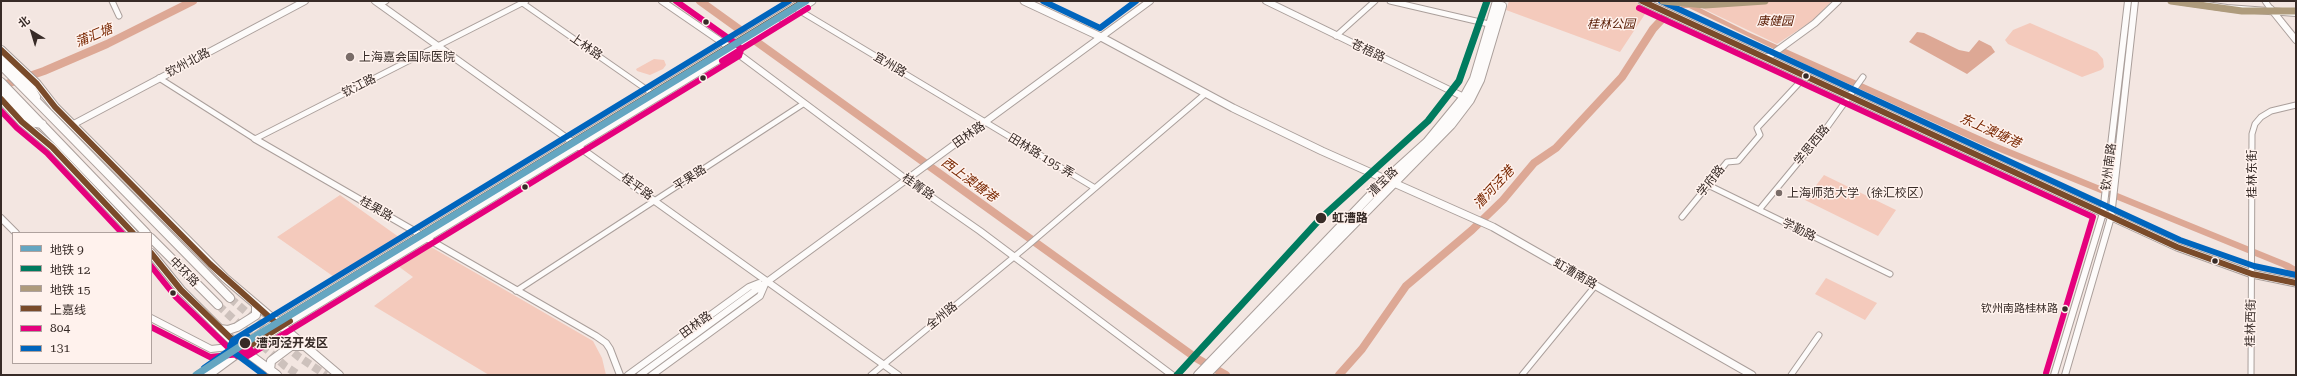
<!DOCTYPE html>
<meta charset="utf-8">
<style>
body{margin:0}
#map{position:relative;width:2297px;height:376px;overflow:hidden;background:#f3e6e1;font-family:"Roboto Serif","Noto Sans SC",serif}
canvas{display:block}
.frame{position:absolute;inset:0;border:2px solid #372b27;pointer-events:none}
.legend{position:absolute;left:12px;top:232px;width:140px;height:132px;box-sizing:border-box;background:#fff2ed;border:1px solid #afa29e;margin:0;padding:5px 7px;list-style:none;font-size:12px;color:#372b27}
.legend li{display:flex;align-items:center;gap:8px;height:20px}
.legend b{width:20px;border:1px solid #afa29e}
.north{position:absolute;left:12px;top:12px;width:40px;height:40px;-webkit-text-stroke:3px #fff2ed;paint-order:stroke;rotate:322deg;font-size:11px;font-weight:700;line-height:16px;text-align:center;color:#372b27}
.north::after{content:'';display:block;margin:auto;width:14px;height:18px;background:#372b27;clip-path:polygon(50% 0,100% 100%,50% 72%,0 100%)}
</style>
<div id="map">
<canvas width="2297" height="376"></canvas>
<div class="frame"></div>
<ul class="legend">
<li><b style="height:5px;background:#65a6c1"></b>地铁 9</li>
<li><b style="height:5px;background:#007b5f"></b>地铁 12</li>
<li><b style="height:5px;background:#ae9b7c"></b>地铁 15</li>
<li><b style="height:5px;background:#7a4b2a"></b>上嘉线</li>
<li><b style="height:5px;background:#e5007d"></b>804</li>
<li><b style="height:5px;background:#0065bd"></b>131</li>
</ul>
<div class="north">北</div>
</div>
<script>
const ctx = document.querySelector('canvas').getContext('2d');
ctx.lineJoin = 'round';
function fill(path, color) { ctx.fillStyle = color; ctx.fill(path, 'evenodd'); }
const toPath = rows => new Path2D(rows.map(r => 'M' + r).join(''));
function strokePath(path, color, width, dash) { ctx.strokeStyle = color; ctx.lineWidth = width; ctx.lineCap = dash ? 'butt' : 'round'; ctx.setLineDash(dash || []); ctx.stroke(path); }
function write(font, color, halo, rows, align = 'center') {
  ctx.font = font + ' "Roboto Serif","Noto Sans SC",serif'; ctx.lineWidth = 3; ctx.setLineDash([]); ctx.textBaseline = 'middle'; ctx.strokeStyle = halo; ctx.fillStyle = color; for (const [text, x, y, turn = 0] of rows) {
    ctx.save(); ctx.translate(x, y); ctx.rotate((+turn || 0) * Math.PI / 180); ctx.textAlign = isNaN(turn) ? turn : align; if (halo) ctx.strokeText(text, 0, 0); ctx.fillText(text, 0, 0); ctx.restore();
  }
}
fill(toPath([
 [1509,1,1634,1,1649,8,1620,52,1506,10],
 [1687,1,1832,1,1812,21,1777,44],
 [2030,23,2097,52,2103,59,2104,67,2101,70,2082,77,2008,44,2005,40,2013,30],
 [654,59,664,60,666,65,663,69,650,75,637,71,636,69],
 [1824,175,1896,210,1878,236,1805,200],
 [340,195,403,240,337,279,277,237],
 [431,247,593,341,602,358,606,375,489,375,374,306,413,277,398,266],
 [1826,278,1877,303,1865,320,1815,294]
]), '#f4cabc');
fill(toPath([
 [1680,1,1686,1,1748,32,1995,143,2289,263,2296,267,2296,275,2282,267,1985,146,1807,65,1689,8,1681,8],
 [1917,32,1924,33,1959,50,1969,52,1979,40,1991,46,1995,52,1967,74,1909,42]
]), '#dda895');
strokePath(toPath([
 [700,1,1196,358,1226,375],
 [1668,4,1669,1],
 [1,86,44,71,107,44,193,1],
 [1339,375,1362,349,1406,286,1472,230,1503,200,1534,163,1556,148,1622,77,1653,29,1665,16]
]), '#dda895', 8);
strokePath(toPath([
 [230,298,299,357,326,375],
 [218,305,285,366,299,375]
]), '#cdc1bc', 8, [8, 4]);
const minor = toPath([
 [112,1,119,16],
 [1390,1,1493,25],
 [2265,1,2270,8],
 [521,2,653,94],
 [380,4,386,1],
 [797,9,1095,188],
 [1336,36,1375,1],
 [159,78,255,139,526,1],
 [1708,185,1890,274],
 [1759,210,1825,130,1863,77],
 [1682,217,1727,162,1738,161,1760,135,1757,128,1800,82],
 [516,291,803,104],
 [871,375,1026,247,1205,94],
 [1522,375,1595,286],
 [1791,375,1819,335],
 [2251,375,2252,134,2255,124,2261,117,2271,111,2296,105]
]);
const tertiary = toPath([
 [375,1,898,375],
 [662,1,729,47,907,180,980,231,1172,375],
 [1266,1,1468,99],
 [2179,1,2227,8,2296,13],
 [2271,9,2296,40],
 [1767,58,1815,23,1838,1],
 [72,125,305,1],
 [255,139,596,336,606,343,610,349,620,375],
 [1,218,16,233],
 [151,318,211,349,238,346],
 [628,375,749,287,759,283],
 [640,375,1150,1],
 [652,375,760,296,766,282],
 [2054,375,2103,213,2128,1],
 [2065,375,2111,217,2135,1]
]);
const secondary = toPath([
 [1024,1,1101,37,1233,108,1322,151,1493,227,1752,375],
 [1642,1,2177,247,2252,274,2296,283],
 [801,8,812,1],
 [198,375,276,323,804,1],
 [209,375,243,350,777,24]
]);
const primary = toPath([
 [1,50,37,84,55,107,225,278,339,375],
 [1,99,22,122,52,147,133,233],
 [151,253,181,290,220,329,238,346,277,375],
 [220,329,228,330,237,327,256,315,256,307],
 [270,370,271,361,291,346,303,346],
 [1198,375,1386,179,1427,142,1464,97,1474,79,1497,1],
 [1206,375,1451,125,1470,100,1480,80,1502,6]
]);
const trunk = toPath([
 [2,51,4,57,28,83,36,97],
 [1,65,230,298],
 [1,82,146,233],
 [1,91,30,122,42,124],
 [151,238,218,305]
]);
strokePath(minor, '#aa9f9b', 7);
strokePath(tertiary, '#aa9f9b', 8);
strokePath(secondary, '#aa9f9b', 9);
strokePath(primary, '#aa9f9b', 10);
strokePath(trunk, '#aa9f9b', 10);
strokePath(minor, '#fdfbfa', 5);
strokePath(tertiary, '#fdfbfa', 6);
strokePath(secondary, '#fdfbfa', 7);
strokePath(primary, '#fdfbfa', 8);
strokePath(trunk, '#fdfbfa', 8);
strokePath(toPath([
 [1642,1,2177,247,2252,274,2296,283],
 [1,50,37,84,55,107,210,264,276,323,804,1],
 [1,99,22,122,52,147,133,233],
 [151,253,181,290,243,350,290,321]
]), '#7a4b2a', 6);
strokePath(toPath([
 [1639,8,2093,217,2046,373],
 [722,61,808,8],
 [1,111,17,128,47,153,122,233],
 [151,266,175,296,237,356,246,357,739,56,741,50,738,45,676,1],
 [151,327,210,357,240,354,250,349]
]), '#e5007d', 6);
strokePath(toPath([
 [1043,1,1100,28,1136,1],
 [1661,1,2180,240,2254,266,2296,275],
 [204,368,248,337],
 [264,375,232,351,230,346,233,340,789,1]
]), '#0065bd', 6);
strokePath(toPath([
 [196,375,259,334,806,1]
]), '#65a6c1', 7);
strokePath(toPath([
 [1177,375,1320,219,1428,121,1459,81,1487,1]
]), '#007b5f', 7);
strokePath(toPath([
 [1663,1,1705,5,1765,1],
 [2171,1,2242,11,2296,11]
]), '#ae9b7c', 7);
for (const [x, y, r, color] of [
 [706,22,3.5,"#372b27"],
 [350,57,5,"#796c68"],
 [1806,76,3.5,"#372b27"],
 [703,78,3.5,"#372b27"],
 [525,187,3.5,"#372b27"],
 [1779,193,4,"#796c68"],
 [1321,218,6,"#372b27"],
 [2215,261,3.5,"#372b27"],
 [173,293,3.5,"#372b27"],
 [2065,309,3.5,"#372b27"],
 [245,343,6,"#372b27"]
]) { const dot = new Path2D(); dot.arc(x, y, r, 0, 2 * Math.PI); ctx.fillStyle = color; ctx.fill(dot); strokePath(dot, '#fff2ed', 1.5); }
write('11px', '#372b27', '#fff2ed', [
 ["钦州南路桂林路",2058,309]
], 'right');
write('italic 12px', '#571900', '#fff2ed', [
 ["康健园",1775,21],
 ["桂林公园",1611,24]
]);
write('12px', '#372b27', '#fff2ed', [
 ["上林路",586,47,35],
 ["苍梧路",1368,51,25],
 ["钦州北路",188,63,-28],
 ["宜州路",890,65,31],
 ["钦江路",359,86,-27],
 ["田林路",969,135,-35],
 ["学思西路",1812,145,-51],
 ["田林路 195 弄",1041,156,31],
 ["钦州南路",2109,167,-83],
 ["桂林东街",2252,174,-90],
 ["平果路",690,178,-33],
 ["学府路",1711,181,-51],
 ["漕宝路",1383,182,-44],
 ["桂平路",637,187,36],
 ["桂箐路",918,187,35],
 ["桂果路",376,209,30],
 ["学勤路",1799,230,26],
 ["中环路",184,272,45],
 ["虹漕南路",1575,274,30],
 ["全州路",942,316,-39],
 ["桂林西街",2251,323,-89],
 ["田林路",696,325,-36]
]);
write('12px', '#372b27', '#fff2ed', [
 ["上海嘉会国际医院",359,57],
 ["上海师范大学（徐汇校区）",1787,193]
], 'left');
write('bold 12px', '#372b27', '#fff2ed', [
 ["虹漕路",1332,218],
 ["漕河泾开发区",256,343]
], 'left');
write('italic 13px', '#792701', '#fff2ed', [
 ["蒲汇塘",94,36,-23],
 ["东上澳塘港",1990,131,24],
 ["西上澳塘港",969,180,36],
 ["漕河泾港",1494,188,-47]
]);
</script>
